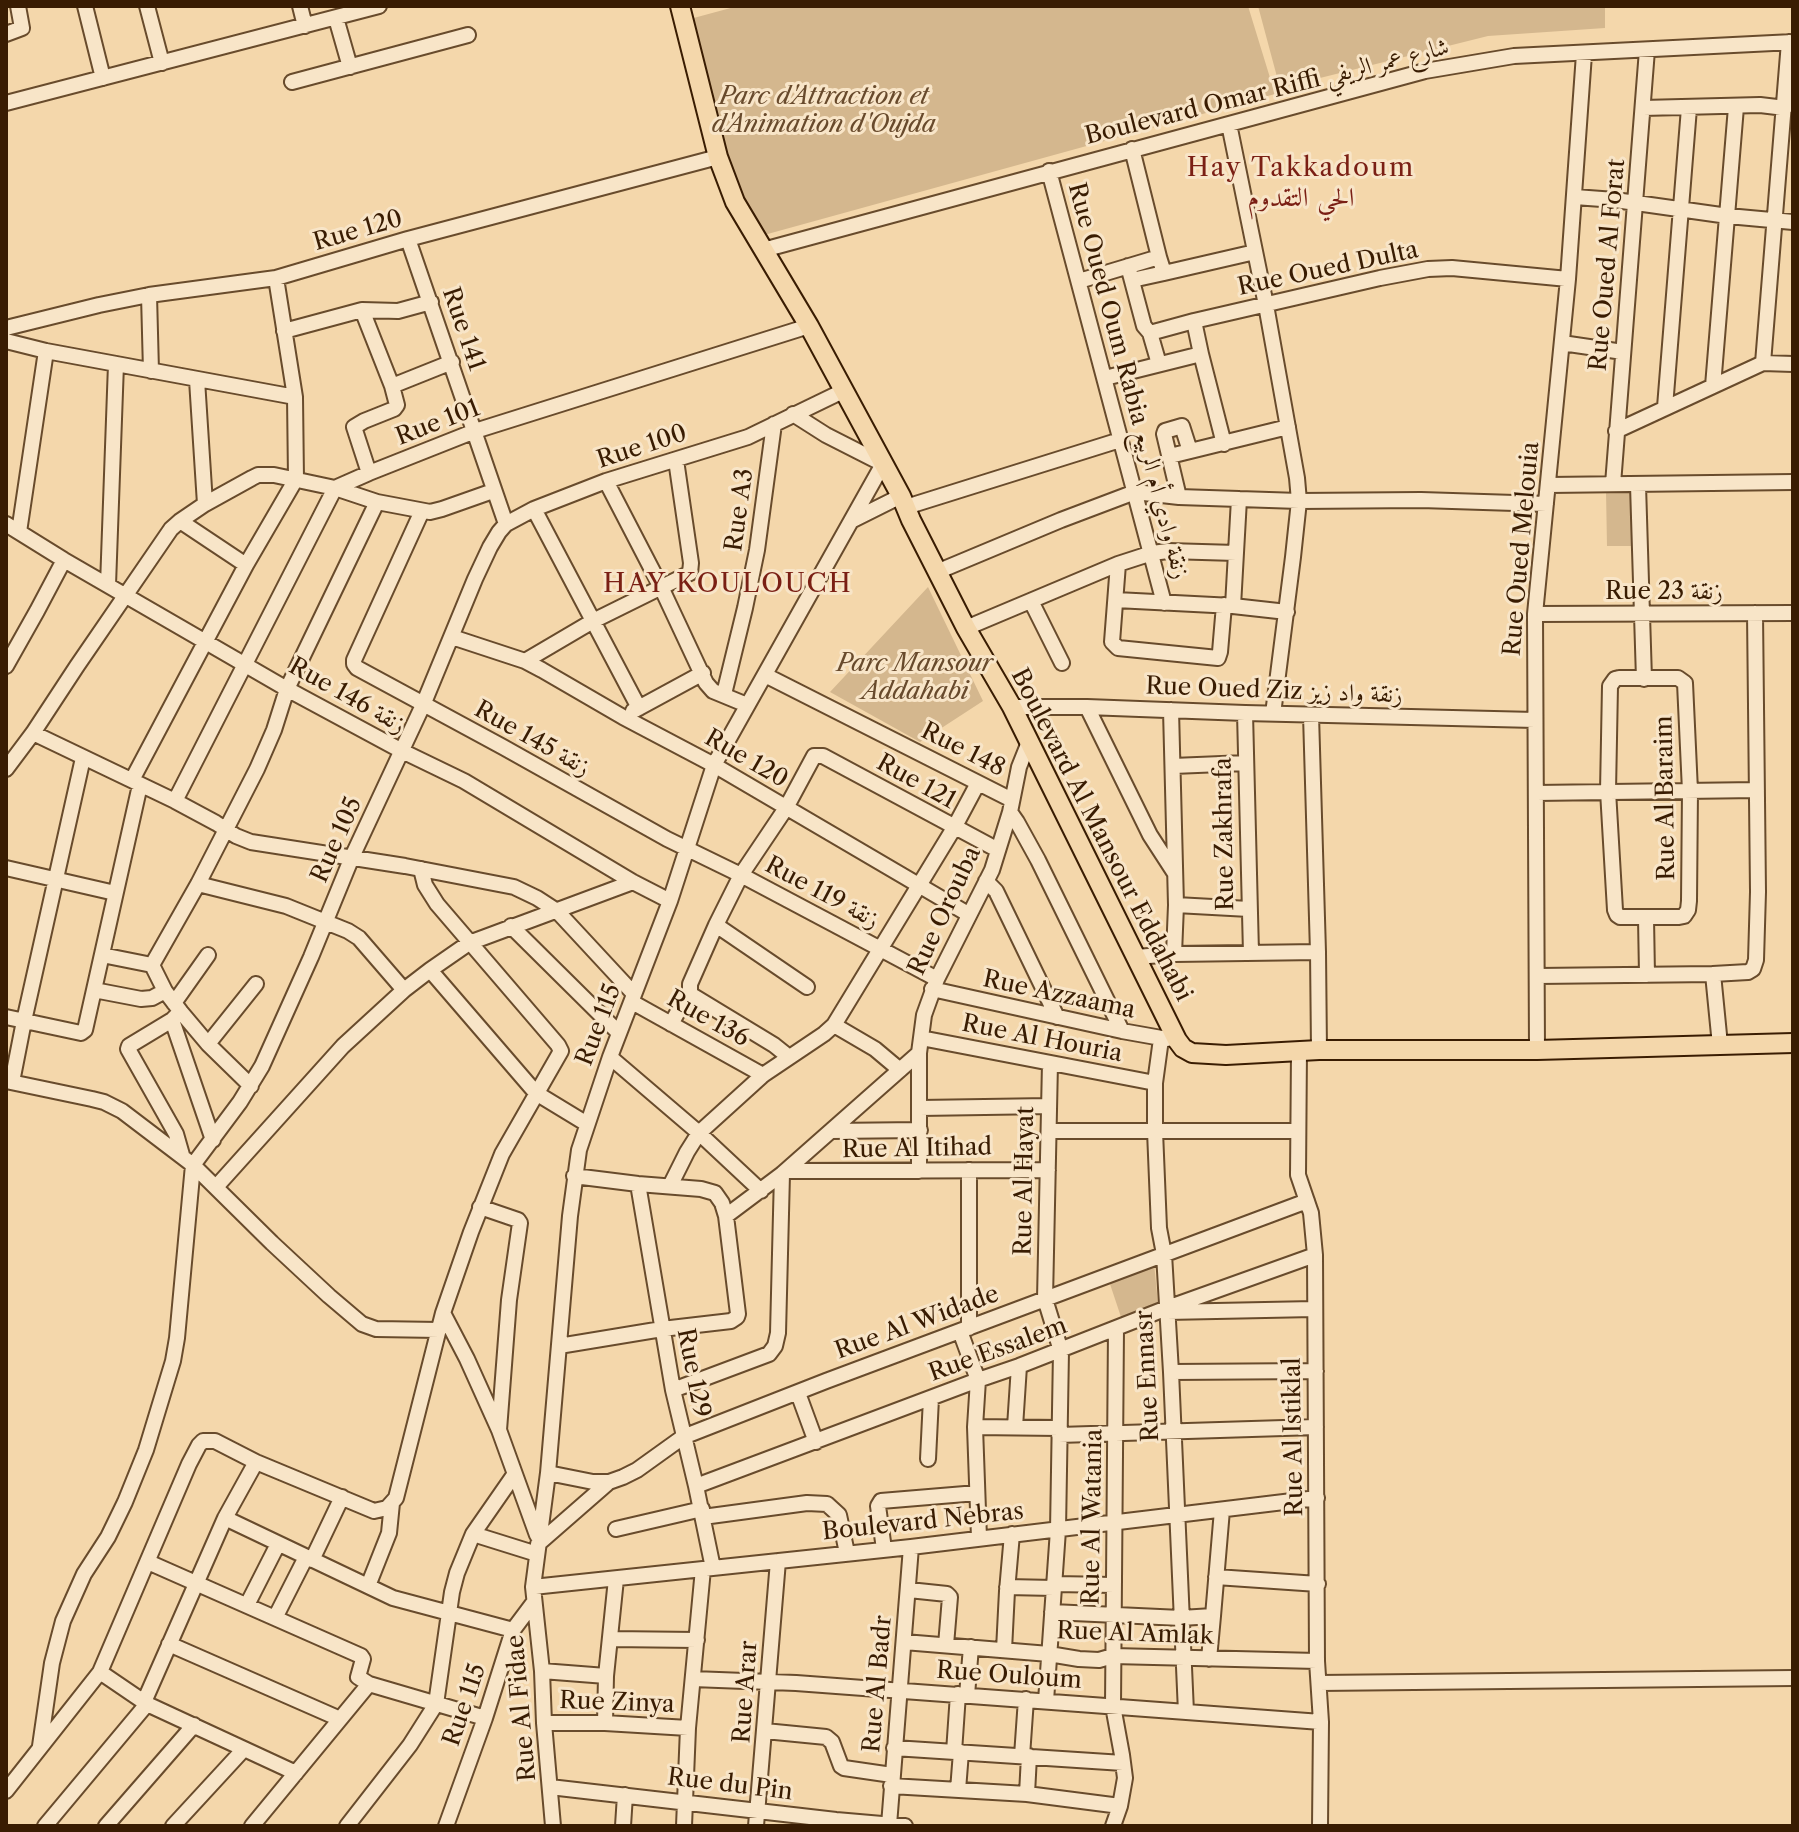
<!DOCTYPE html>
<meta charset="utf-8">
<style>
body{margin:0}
#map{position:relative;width:1799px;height:1832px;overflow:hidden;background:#f4d7ab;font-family:"Libre Caslon Text",serif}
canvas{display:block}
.frame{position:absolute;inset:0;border:8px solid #391c02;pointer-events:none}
</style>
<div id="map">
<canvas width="1799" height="1832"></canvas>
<div class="frame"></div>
</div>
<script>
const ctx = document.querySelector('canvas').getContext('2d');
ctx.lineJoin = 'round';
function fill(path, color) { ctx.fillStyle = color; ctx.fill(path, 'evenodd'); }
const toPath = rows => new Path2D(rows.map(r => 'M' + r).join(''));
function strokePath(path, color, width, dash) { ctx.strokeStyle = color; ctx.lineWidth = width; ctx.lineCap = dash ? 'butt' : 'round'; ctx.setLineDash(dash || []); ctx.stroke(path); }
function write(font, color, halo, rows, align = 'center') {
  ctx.font = font + ' "Libre Caslon Text",Amiri,serif'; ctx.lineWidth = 6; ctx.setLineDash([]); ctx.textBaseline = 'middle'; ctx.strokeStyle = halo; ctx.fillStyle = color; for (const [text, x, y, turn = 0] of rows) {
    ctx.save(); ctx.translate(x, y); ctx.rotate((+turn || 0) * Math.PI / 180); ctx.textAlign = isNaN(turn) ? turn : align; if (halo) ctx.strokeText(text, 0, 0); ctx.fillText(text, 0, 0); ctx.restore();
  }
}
fill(toPath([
 [738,6,1248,6,1275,94,764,235,738,198,690,19],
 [1258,6,1605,6,1605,28,1488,36,1280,88],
 [1606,491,1632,491,1632,546,1607,546],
 [928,587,983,701,920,742,830,692],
 [1154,1263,1158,1304,1121,1317,1109,1281]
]), '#d4b78e');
const minor = toPath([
 [85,6,103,78],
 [147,6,162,63],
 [300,6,305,26],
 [336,18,350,67],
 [6,34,22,28,18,6],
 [292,82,468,35],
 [6,103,379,6],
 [1643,108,1760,105,1785,108],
 [1229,124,1266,305,1297,478,1299,501,1293,557,1273,714],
 [1132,149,1159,257],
 [1049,171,1164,603],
 [1575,197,1615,200,1728,216,1793,222],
 [408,239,506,524],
 [763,250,1425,71,1514,56,1793,42],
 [1128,266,1144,326,1150,333],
 [1132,280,1164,273],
 [1079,281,1159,257,1164,273,1255,252],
 [149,295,151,371],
 [362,310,392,386,397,405,394,409,364,421,354,427,369,473],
 [1194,321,1380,278,1428,269,1452,268,1568,279],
 [6,328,99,305,149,295,276,278,408,239,718,157],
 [284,331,362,310,398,311,431,302],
 [6,341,46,351,295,397],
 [1562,343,1623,352],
 [1201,354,1224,444],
 [1763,363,1789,42],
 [1105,378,1201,354,1194,321,1150,333,1159,364],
 [197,380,205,504],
 [392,386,452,362],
 [1713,386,1736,107],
 [1665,407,1689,108],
 [1616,431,1763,363,1793,364],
 [1170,456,1288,427],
 [606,481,661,587,706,683,713,691,747,705],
 [1613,484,1647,50],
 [1549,485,1793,482],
 [1638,485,1644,679],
 [1179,497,1164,434,1165,431,1182,426,1190,451],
 [906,507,1120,440],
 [534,509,639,708],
 [422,511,354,660,354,664,357,668,503,747,667,839,741,875,937,979],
 [180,521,246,565],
 [851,521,901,496],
 [6,524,64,560,287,689,402,751,464,781,633,882,670,901],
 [19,532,46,351],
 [1118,564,1112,642,1118,648,1218,658,1220,652,1224,605],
 [939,571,1061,520,1135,492,1179,497,1299,501,1421,500,1546,504],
 [108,585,116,364],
 [1116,600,1233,606,1287,612],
 [1031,601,1062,663],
 [1233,606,1239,499],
 [1535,614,1793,613],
 [966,628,1118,564,1152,553,1168,551,1236,553],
 [452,637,525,661,542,670,623,717,714,765,968,914],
 [525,661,593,621,690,573,691,563,676,460],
 [6,666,37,611,64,560],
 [765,675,1012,800],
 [1619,678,1678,678,1685,683,1690,791,1689,901,1688,910,1684,916,1679,917,1620,917,1617,915,1615,910,1608,791,1610,686,1615,679,1619,678],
 [724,694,745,608,757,550,774,424],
 [1012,707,1087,707,1245,713,1535,720],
 [1087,707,1150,835,1174,872],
 [1171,710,1176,905,1174,954],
 [633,711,703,673],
 [1245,713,1251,953],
 [1311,715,1318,952,1319,1050],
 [33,733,175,801,216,823,236,836,251,842,405,866,514,887,537,898,557,911,634,994],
 [1173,766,1246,763],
 [6,769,33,733,77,666,171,529,180,521,205,504,252,478,258,475,274,475,335,488,369,473,475,431,809,326],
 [132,780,246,565,296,479,295,397,276,278],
 [1536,793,1757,790],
 [175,801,335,488,377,502,430,512,442,509,493,491],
 [1010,812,1017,822,1038,860,1122,1031],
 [6,868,115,893],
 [986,881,996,891,1057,1017],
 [198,884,286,906,348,931,359,938,404,990],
 [1176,905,1249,909],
 [1646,918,1647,975],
 [716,925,807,987],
 [511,926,619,1033],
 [102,955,152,965],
 [1136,957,1174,954,1318,952],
 [152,965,198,884,257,769,274,730,287,689,377,502],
 [152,965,165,991,181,1012,208,1044,251,1086],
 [430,970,536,1093,587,1124],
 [1713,974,1720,1045],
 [1538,976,1713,974,1748,972,1753,969,1756,960,1758,892,1755,613],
 [932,989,1122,1031,1167,1039],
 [94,990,141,999,152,998,165,991],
 [690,994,774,1045,789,1057],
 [632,1002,763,1075],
 [174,1003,208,955],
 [178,1014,172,1020,213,1140],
 [6,1017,81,1033,85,1030,140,785],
 [172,1020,129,1046,128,1049,176,1134,182,1155],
 [671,1024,685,999,690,994,690,984,716,925,741,875,786,808,814,756,823,756,998,850],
 [834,1025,875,1049,900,1070],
 [921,1038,1155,1083],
 [1161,1039,1155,1083,1155,1131,1159,1228,1164,1254,1171,1372,1186,1712],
 [208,1044,256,984],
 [1537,1050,1535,614,1568,279,1584,54],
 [1299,1051,1298,1175,1311,1213,1315,1255,1317,1661,1321,1722,1320,1826],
 [610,1057,699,1133,761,1191],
 [6,1081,92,1099,104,1102,122,1111,193,1165,272,1243,329,1296,362,1324,376,1329,439,1330],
 [12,1082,24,1021,83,758],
 [920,1108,1049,1106],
 [831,1131,920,1130],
 [1049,1131,1298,1131],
 [193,1165,240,1102,262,1066,311,957,352,857,423,705,475,579,490,547,499,532,506,524,534,509,606,481,748,437,843,391],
 [786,1171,1048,1170],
 [919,1171,919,1053,924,1015,937,979,992,870,1010,812,1019,767,1029,742],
 [638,1184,673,1390,696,1486,713,1568],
 [670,1186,687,1152,699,1133,763,1075,824,1034,834,1025,954,828,978,783],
 [216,1187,343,1046,404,990,430,970,469,943,633,882],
 [480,1207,518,1220,520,1223,509,1300,499,1430],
 [726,1216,782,1174,919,1053],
 [1167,1312,1314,1309],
 [443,1313,467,1359,499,1430,537,1535],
 [969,1328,969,1170],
 [960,1331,978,1380,975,1427,979,1538],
 [559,1346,662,1329,731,1321,737,1317,738,1314,726,1216,722,1203,715,1193,701,1189,638,1184,574,1176],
 [1171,1372,1316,1371],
 [673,1390,769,1354,775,1346,778,1333,782,1174],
 [798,1393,816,1442],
 [975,1427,1059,1428],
 [1015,1427,1019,1366],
 [1059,1435,1316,1427],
 [928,1459,931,1398],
 [548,1473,593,1482,609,1482,623,1477,637,1470,683,1437,826,1381,1307,1201],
 [696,1486,978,1380,1019,1366,1167,1308,1315,1255],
 [703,1517,807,1503,827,1504,839,1515,847,1553],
 [225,1518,393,1598,513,1630],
 [616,1529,702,1509],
 [473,1534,537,1554],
 [538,1544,609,1482],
 [884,1549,878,1506,881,1501,977,1493],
 [312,1560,342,1497],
 [148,1562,361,1656,363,1659,358,1677,369,1684,485,1718],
 [1216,1577,1318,1584],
 [1054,1584,1114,1585],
 [368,1586,389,1533,392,1503],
 [533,1587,911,1547,1317,1498],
 [1007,1587,1054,1588],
 [909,1590,947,1594,950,1597,946,1645],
 [247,1605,278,1544],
 [1052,1612,1181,1618,1213,1616,1222,1510],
 [275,1618,306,1557],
 [610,1639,697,1640],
 [904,1642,1049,1654,1079,1659,1099,1660,1113,1656,1317,1661],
 [169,1644,340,1719],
 [1004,1650,1007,1591,1012,1534],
 [1209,1659,1213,1616],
 [542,1671,606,1676],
 [100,1672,147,1704,296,1773],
 [693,1679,796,1683,1321,1722],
 [1319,1683,1793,1678],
 [967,1695,971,1647],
 [1046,1701,1058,1530,1061,1351,1045,1299,1050,1063],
 [144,1702,225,1518,256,1462],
 [544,1723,605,1723,688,1728],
 [605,1723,606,1676,616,1579],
 [765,1731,826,1737,832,1742,841,1766,844,1768,892,1775],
 [40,1746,52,1663,63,1621,84,1574,108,1537,125,1502,146,1450,173,1361,177,1338,193,1165],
 [894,1748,1123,1763],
 [954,1752,958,1694],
 [1022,1756,1026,1699],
 [891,1786,1027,1794,1120,1806],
 [550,1787,836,1820,905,1826],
 [958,1790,961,1752],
 [6,1791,100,1672,189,1464,199,1445,203,1441,215,1441,256,1462,374,1511,387,1508,396,1498,443,1313,471,1232,502,1154,561,1051,558,1045,437,904,425,885,421,869],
 [1027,1794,1029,1756],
 [889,1825,911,1547],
 [45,1826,147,1704],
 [106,1826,194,1725],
 [173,1826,244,1749],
 [252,1826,369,1684],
 [347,1826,410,1745,436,1704,452,1592,457,1573,473,1534,514,1475],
 [446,1826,485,1718,513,1630,534,1602],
 [553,1826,544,1723,542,1671,533,1587,548,1473,570,1216,579,1150,610,1057,670,901,714,765,883,464,826,435,793,414],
 [623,1826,625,1795],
 [684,1826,688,1728,703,1569],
 [756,1826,778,1561],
 [1113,1826,1120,1806,1125,1778,1122,1755,1113,1706,1116,1329]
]);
const major = toPath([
 [680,6,718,157,735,202,809,326,901,496,911,520,966,628,1012,707,1177,1040,1183,1048,1192,1053,1226,1055,1319,1050,1537,1050,1793,1043]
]);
strokePath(minor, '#684b2c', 18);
strokePath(major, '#391c02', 22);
strokePath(minor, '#f8e5c8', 14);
strokePath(major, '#f4d7ab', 18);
write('24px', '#391c02', '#f8e5c8', [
 ["Boulevard Omar Riffi شارع عمر الريفي",1267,92,-14],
 ["Rue 120",358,231,-16],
 ["Rue Oued Al Forat",1608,265,-85],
 ["Rue Oued Dulta",1328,269,-12],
 ["Rue 141",463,329,71],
 ["Rue Oued Oum Rabia زنقة وادي أم الربيع",1128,381,75],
 ["Rue 101",438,423,-21],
 ["Rue 100",642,447,-18],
 ["Rue A3",740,510,-82],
 ["Rue Oued Melouia",1522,549,-85],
 ["Rue 23 زنقة",1664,592],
 ["Rue Oued Ziz زنقة واد زيز",1274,691,2],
 ["Rue 146 زنقة",347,696,29],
 ["Rue 145 زنقة",532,739,29],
 ["Rue 148",963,750,27],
 ["Rue 120",746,759,30],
 ["Rue 121",916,782,29],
 ["Rue Al Baraim",1666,798,-91],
 ["Rue Zakhrafa",1225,834,-91],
 ["Boulevard Al Mansour Eddahabi",1101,835,63],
 ["Rue 105",337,840,-66],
 ["Rue 119 زنقة",822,893,28],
 ["Rue Orouba",945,911,-65],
 ["Rue Azzaama",1059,995,12],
 ["Rue 136",708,1019,29],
 ["Rue 115",599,1025,-69],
 ["Rue Al Houria",1042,1039,11],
 ["Rue Al Itihad",917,1149,-1],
 ["Rue Al Hayat",1025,1181,-89],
 ["Rue Al Widade",917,1323,-20],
 ["Rue Essalem",998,1350,-20],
 ["Rue 129",693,1373,79],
 ["Rue Ennasr",1148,1376,-93],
 ["Rue Al Istiklal",1294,1437,-91],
 ["Rue Al Watania",1093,1517,-89],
 ["Boulevard Nebras",923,1522,-6],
 ["Rue Al Amlak",1135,1634,2],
 ["Rue Ouloum",1009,1676,4],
 ["Rue Al Badr",878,1684,-85],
 ["Rue Arar",746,1692,-86],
 ["Rue Zinya",617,1703,2],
 ["Rue 115",465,1705,-71],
 ["Rue Al Fidae",522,1708,-95],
 ["Rue du Pin",730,1785,7]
]);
write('italic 24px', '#684a2c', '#f8e5c8', [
 ["Parc d'Attraction et",824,97],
 ["d'Animation d'Oujda",824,125],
 ["Parc Mansour",915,664],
 ["Addahabi",915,692]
]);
ctx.letterSpacing = '2px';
write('26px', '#7a1f14', '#f8e5c8', [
 ["Hay Takkadoum",1301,168],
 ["الحي التقدوم",1301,198],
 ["HAY KOULOUCH",728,584]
]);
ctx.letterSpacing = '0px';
</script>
